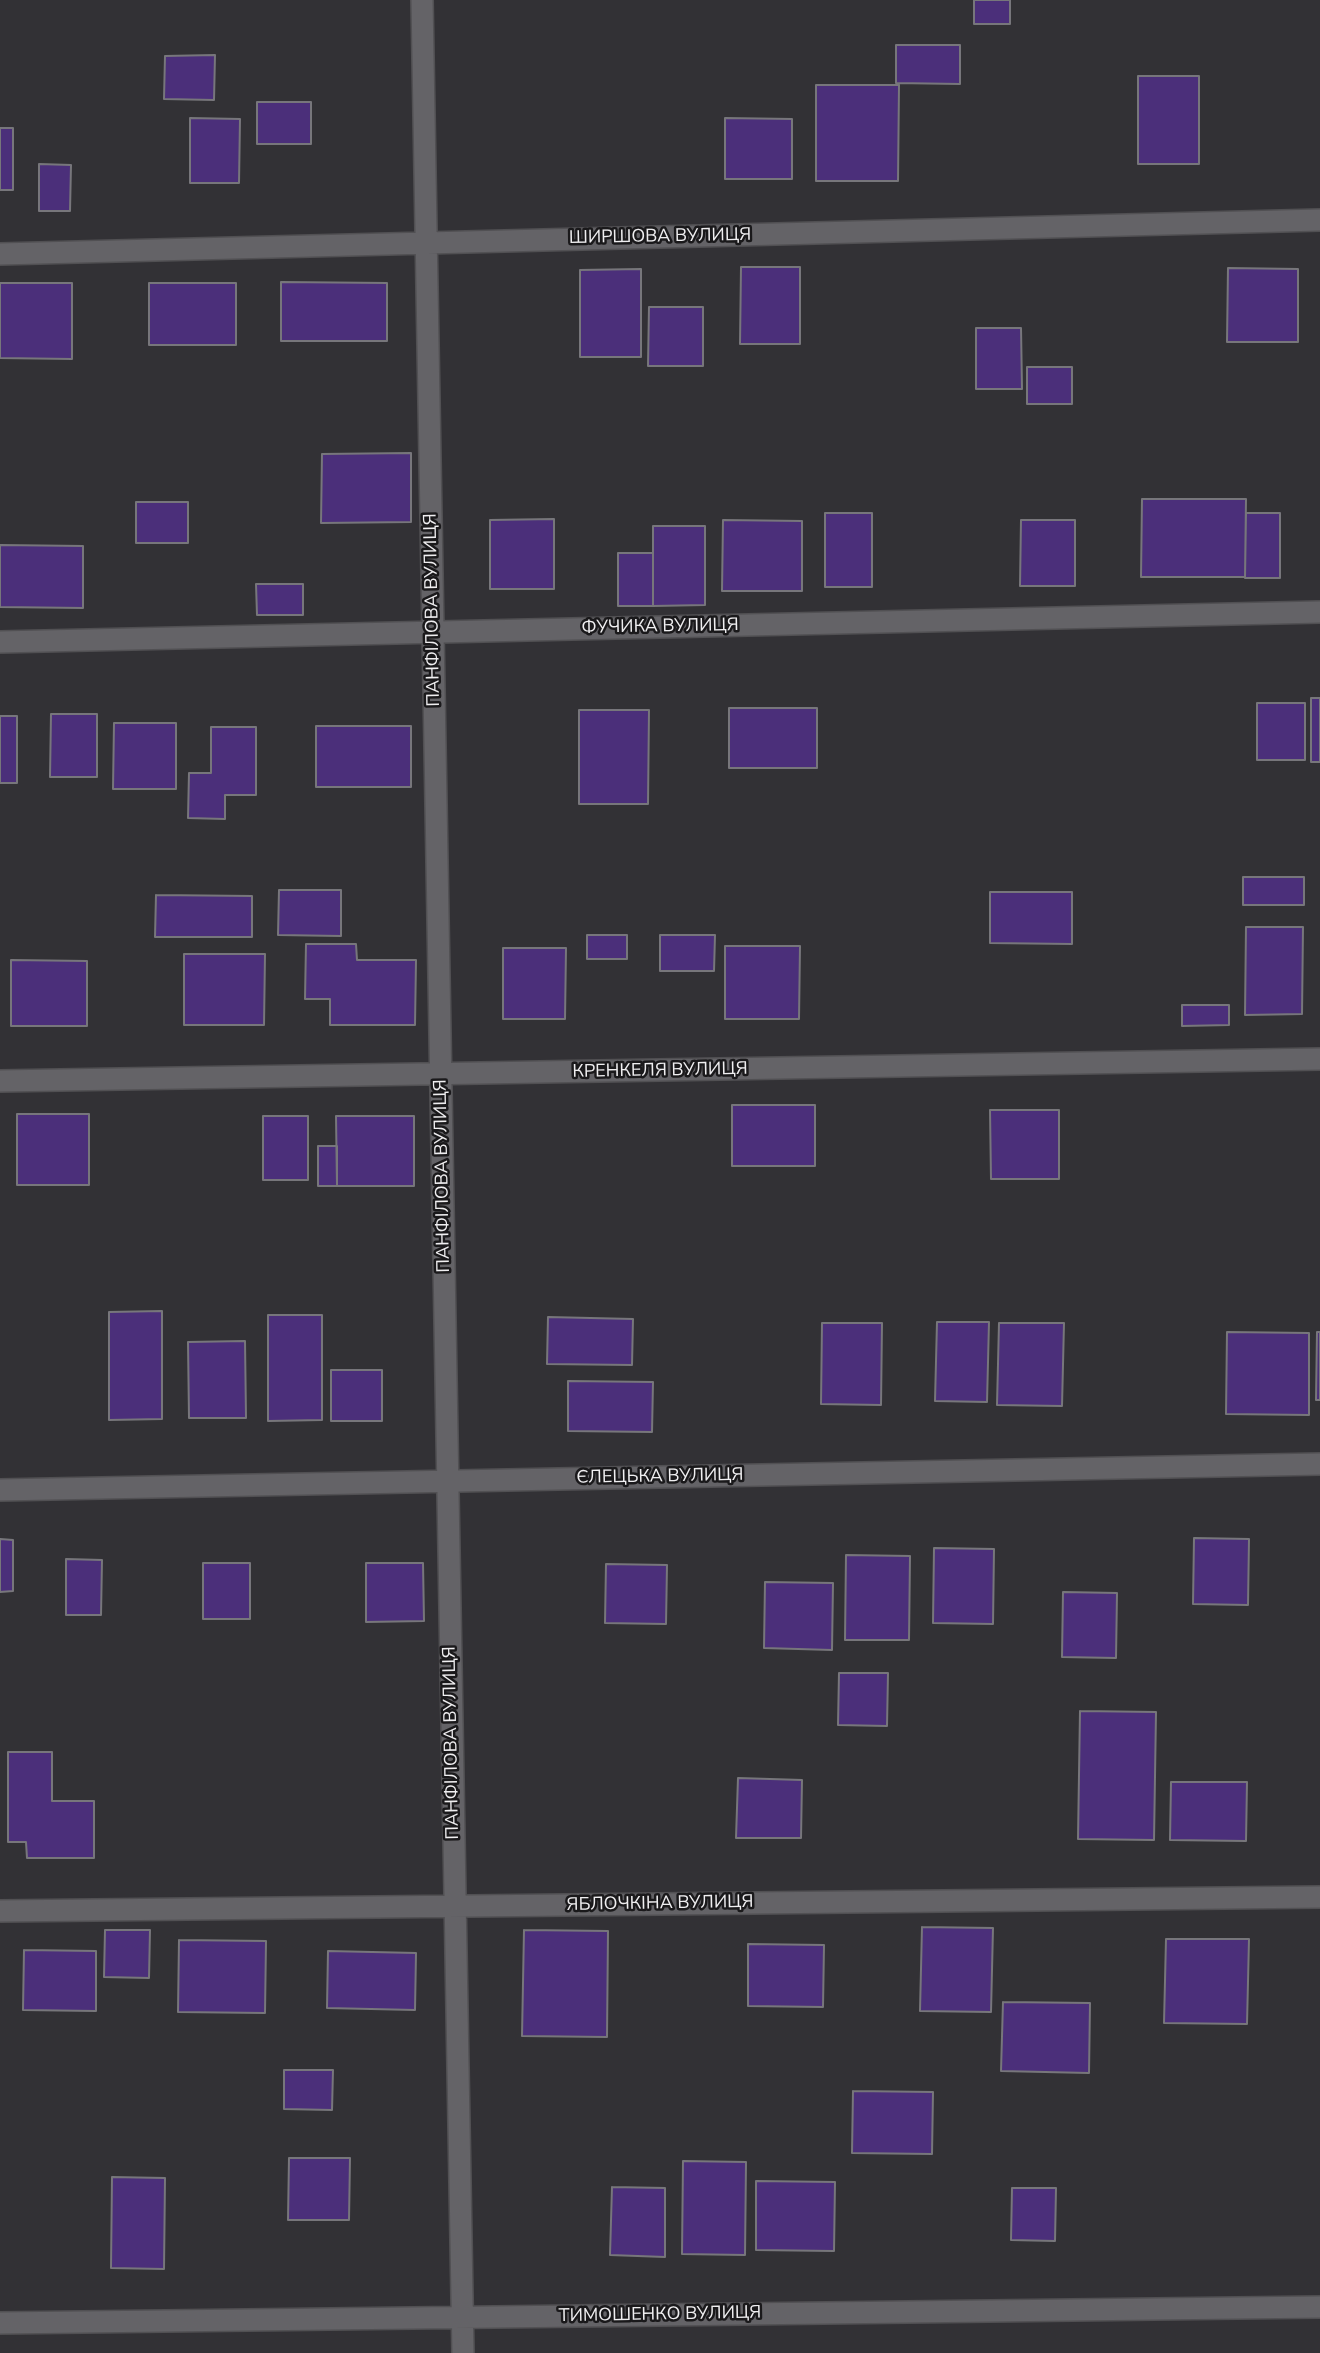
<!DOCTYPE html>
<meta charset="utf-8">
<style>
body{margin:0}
canvas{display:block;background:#323135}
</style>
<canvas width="1320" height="2353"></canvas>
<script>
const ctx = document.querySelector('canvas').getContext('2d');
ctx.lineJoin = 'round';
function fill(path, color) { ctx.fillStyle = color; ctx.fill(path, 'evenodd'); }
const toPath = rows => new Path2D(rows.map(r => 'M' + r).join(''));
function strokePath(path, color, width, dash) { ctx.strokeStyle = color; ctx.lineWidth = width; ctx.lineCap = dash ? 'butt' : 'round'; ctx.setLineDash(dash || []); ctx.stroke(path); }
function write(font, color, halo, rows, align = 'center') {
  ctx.font = font + ' "Nunito Sans",sans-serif'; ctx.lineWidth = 5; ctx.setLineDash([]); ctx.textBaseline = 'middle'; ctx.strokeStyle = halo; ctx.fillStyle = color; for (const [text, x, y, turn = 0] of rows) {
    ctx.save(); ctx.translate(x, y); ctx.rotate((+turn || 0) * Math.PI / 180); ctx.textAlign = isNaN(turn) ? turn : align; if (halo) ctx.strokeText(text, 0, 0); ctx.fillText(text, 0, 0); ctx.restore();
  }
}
const building = toPath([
 [974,0,1010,0,1010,24,974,24,974,0],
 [896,45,960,45,960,84,896,83,896,45],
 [215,55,214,100,164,99,165,56,215,55],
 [1138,76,1199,76,1199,164,1138,164,1138,76],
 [816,85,899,85,898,181,816,181,816,85],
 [257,102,311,102,311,144,257,144,257,102],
 [190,118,240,119,239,183,190,183,190,118],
 [725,118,792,119,792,179,725,179,725,118],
 [0,128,13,128,13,190,0,190,0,128],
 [39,164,71,165,70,211,39,211,39,164],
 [741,267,800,267,800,344,740,344,741,267],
 [1228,268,1298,269,1298,342,1227,342,1228,268],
 [641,269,641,357,580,357,580,270,641,269],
 [281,282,387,283,387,341,281,341,281,282],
 [0,283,72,283,72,359,0,358,0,283],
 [149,283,236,283,236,345,149,345,149,283],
 [649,307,703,307,703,366,648,366,649,307],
 [976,328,1021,328,1022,389,976,389,976,328],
 [1027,367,1072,367,1072,404,1027,404,1027,367],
 [411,453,411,522,321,523,322,454,411,453],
 [1142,499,1246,499,1245,577,1141,577,1142,499],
 [136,502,188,502,188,543,136,543,136,502],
 [825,513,872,513,872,587,825,587,825,513],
 [1246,513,1280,513,1280,578,1245,578,1246,513],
 [554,519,554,589,490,589,490,520,554,519],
 [723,520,802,521,802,591,722,591,723,520],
 [1021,520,1075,520,1075,586,1020,586,1021,520],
 [653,526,705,526,705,605,653,606,653,526],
 [0,545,83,546,83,608,0,607,0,545],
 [618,553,653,553,653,606,618,606,618,553],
 [256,584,303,584,303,615,257,615,256,584],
 [1311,698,1320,698,1320,762,1311,762,1311,698],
 [1257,703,1305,703,1305,760,1257,760,1257,703],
 [729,708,817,708,817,768,729,768,729,708],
 [579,710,649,710,648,804,579,804,579,710],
 [51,714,97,714,97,777,50,777,51,714],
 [0,716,17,716,17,783,0,783,0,716],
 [114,723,176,723,176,789,113,789,114,723],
 [316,726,411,726,411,787,316,787,316,726],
 [211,727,256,727,256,795,225,795,225,819,188,818,189,773,211,773,211,727],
 [1243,877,1304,877,1304,905,1243,905,1243,877],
 [279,890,341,890,341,936,278,935,279,890],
 [990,892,1072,892,1072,944,990,943,990,892],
 [156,895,252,896,252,937,155,937,156,895],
 [1246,927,1303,927,1302,1014,1245,1015,1246,927],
 [587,935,627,935,627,959,587,959,587,935],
 [660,935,715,935,714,971,660,971,660,935],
 [306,944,356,944,357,960,416,960,415,1025,330,1025,330,999,305,999,306,944],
 [725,946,800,946,799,1019,725,1019,725,946],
 [503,948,566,948,565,1019,503,1019,503,948],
 [184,954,265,954,264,1025,184,1025,184,954],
 [11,960,87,961,87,1026,11,1026,11,960],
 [1182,1005,1229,1005,1229,1025,1182,1026,1182,1005],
 [732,1105,815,1105,815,1166,732,1166,732,1105],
 [990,1110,1059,1110,1059,1179,991,1179,990,1110],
 [17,1114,89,1114,89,1185,17,1185,17,1114],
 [263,1116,308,1116,308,1180,263,1180,263,1116],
 [336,1116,414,1116,414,1186,337,1186,336,1116],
 [318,1146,337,1146,337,1186,318,1186,318,1146],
 [162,1311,162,1419,109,1420,109,1312,162,1311],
 [268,1315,322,1315,322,1420,268,1421,268,1315],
 [548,1317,633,1319,632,1365,547,1364,548,1317],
 [937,1322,989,1322,987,1402,935,1401,937,1322],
 [822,1323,882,1323,881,1405,821,1404,822,1323],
 [999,1323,1064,1323,1062,1406,997,1405,999,1323],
 [1227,1332,1309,1333,1309,1415,1226,1414,1227,1332],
 [1317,1332,1320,1332,1320,1400,1316,1400,1317,1332],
 [245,1341,246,1418,189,1418,188,1342,245,1341],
 [331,1370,382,1370,382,1421,331,1421,331,1370],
 [568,1381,653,1382,652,1432,568,1431,568,1381],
 [1194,1538,1249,1539,1248,1605,1193,1604,1194,1538],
 [0,1539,13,1540,13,1591,0,1592,0,1539],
 [934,1548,994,1549,993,1624,933,1623,934,1548],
 [846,1555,910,1556,909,1640,845,1640,846,1555],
 [66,1559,102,1560,101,1615,66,1615,66,1559],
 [203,1563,250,1563,250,1619,203,1619,203,1563],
 [366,1563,423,1563,424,1621,366,1622,366,1563],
 [606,1564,667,1565,666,1624,605,1623,606,1564],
 [765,1582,833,1583,832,1650,764,1648,765,1582],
 [1063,1592,1117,1593,1116,1658,1062,1657,1063,1592],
 [839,1673,888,1673,887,1726,838,1725,839,1673],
 [1080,1711,1156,1712,1154,1840,1078,1839,1080,1711],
 [8,1752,52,1752,52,1801,94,1801,94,1858,27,1858,26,1842,8,1842,8,1752],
 [738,1778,802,1780,801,1838,736,1838,738,1778],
 [1171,1782,1247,1782,1246,1841,1170,1840,1171,1782],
 [922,1927,993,1928,991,2012,920,2011,922,1927],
 [105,1930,150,1930,149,1978,104,1977,105,1930],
 [524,1930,608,1931,607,2037,522,2036,524,1930],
 [1166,1939,1249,1939,1247,2024,1164,2023,1166,1939],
 [179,1940,266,1941,265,2013,178,2012,179,1940],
 [748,1944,824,1945,823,2007,748,2006,748,1944],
 [24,1950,96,1951,96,2011,23,2010,24,1950],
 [328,1951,416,1953,415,2010,327,2008,328,1951],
 [1003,2002,1090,2003,1089,2073,1001,2071,1003,2002],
 [284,2070,333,2070,332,2110,284,2109,284,2070],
 [853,2091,933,2092,932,2154,852,2153,853,2091],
 [289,2158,350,2158,349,2220,288,2220,289,2158],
 [683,2161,746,2162,745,2255,682,2254,683,2161],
 [112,2177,165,2178,164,2269,111,2268,112,2177],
 [756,2181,835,2182,834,2251,756,2250,756,2181],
 [612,2187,665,2188,665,2257,610,2255,612,2187],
 [1012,2188,1056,2188,1055,2241,1011,2240,1012,2188]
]);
fill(building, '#4b2f7a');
strokePath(building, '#77767b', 2);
const minor = toPath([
 [422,0,463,2353],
 [0,254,1320,220],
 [0,642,1320,612],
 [0,1081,1320,1059],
 [0,1490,1320,1464],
 [0,1911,1320,1897],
 [0,2323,1320,2307]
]);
strokePath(minor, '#515053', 24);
strokePath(minor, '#646367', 21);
write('18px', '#efeef0', '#1a191b', [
 ["ШИРШОВА ВУЛИЦЯ",660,237,-1],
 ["ПАНФІЛОВА ВУЛИЦЯ",433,610,-91],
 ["ФУЧИКА ВУЛИЦЯ",660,627,-1],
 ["КРЕНКЕЛЯ ВУЛИЦЯ",660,1071,-1],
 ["ПАНФІЛОВА ВУЛИЦЯ",443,1176,-91],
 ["ЄЛЕЦЬКА ВУЛИЦЯ",660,1477,-1],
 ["ПАНФІЛОВА ВУЛИЦЯ",452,1743,-91],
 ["ЯБЛОЧКІНА ВУЛИЦЯ",660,1904,-1],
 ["ТИМОШЕНКО ВУЛИЦЯ",660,2315,-1]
]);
</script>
